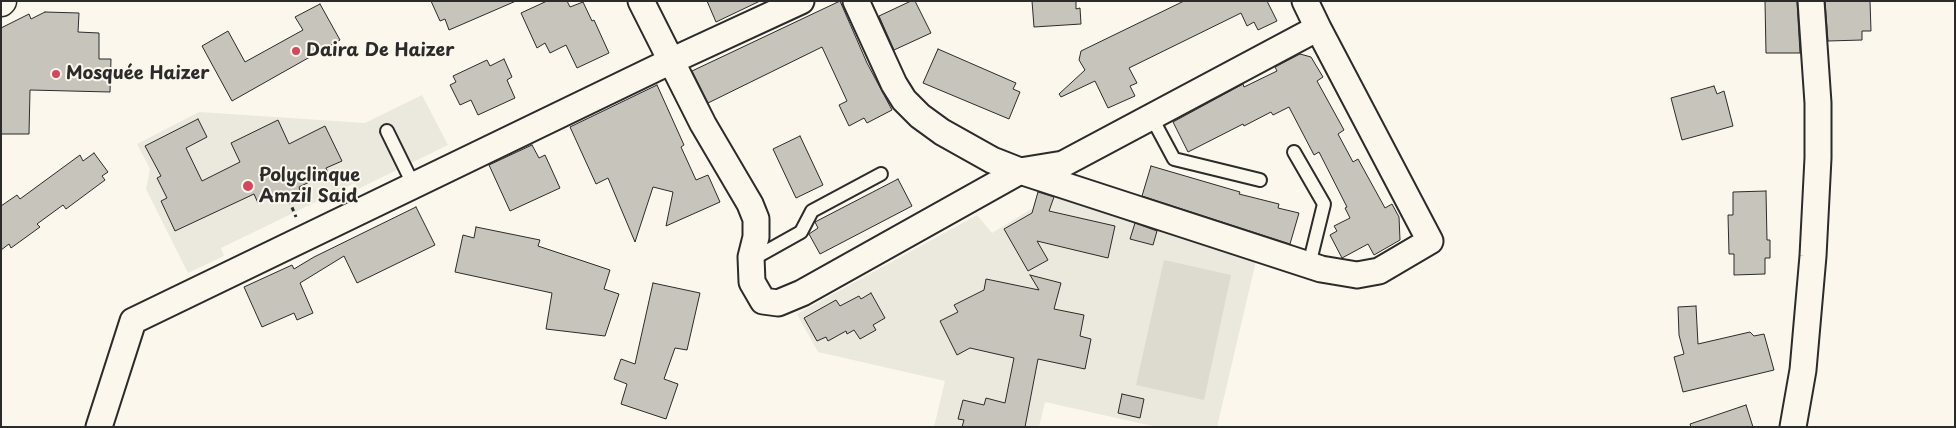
<!DOCTYPE html>
<meta charset="utf-8">
<style>
body{margin:0}
#map{position:relative;width:1956px;height:428px;overflow:hidden;background:#fbf7ec;font-family:"Playpen Sans",sans-serif}
canvas{display:block}
.frame{position:absolute;inset:0;border:2px solid #2b2b2b;pointer-events:none}
</style>
<div id="map">
<canvas width="1956" height="428"></canvas>
<div class="frame"></div>
</div>
<script>
const ctx = document.querySelector('canvas').getContext('2d');
ctx.lineJoin = 'round';
function fill(path, color) { ctx.fillStyle = color; ctx.fill(path, 'evenodd'); }
const toPath = rows => new Path2D(rows.map(r => 'M' + r).join(''));
function strokePath(path, color, width, dash) { ctx.strokeStyle = color; ctx.lineWidth = width; ctx.lineCap = dash ? 'butt' : 'round'; ctx.setLineDash(dash || []); ctx.stroke(path); }
function write(font, color, halo, rows, align = 'center') {
  ctx.font = font + ' "Playpen Sans",sans-serif'; ctx.lineWidth = 4; ctx.setLineDash([]); ctx.textBaseline = 'middle'; ctx.strokeStyle = halo; ctx.fillStyle = color; for (const [text, x, y, turn = 0] of rows) {
    ctx.save(); ctx.translate(x, y); ctx.rotate((+turn || 0) * Math.PI / 180); ctx.textAlign = isNaN(turn) ? turn : align; if (halo) ctx.strokeText(text, 0, 0); ctx.fillText(text, 0, 0); ctx.restore();
  }
}
fill(toPath([
 [422,95,448,145,358,189,355,183,221,248,224,256,188,273,146,189,150,169,137,144,199,112,365,123],
 [1038,192,1256,261,1217,427,1157,427,1045,402,1039,427,934,427,945,381,818,352,797,314,977,215,992,233,1033,208]
]), '#ebe8de');
fill(toPath([
 [1164,260,1231,275,1204,400,1136,385]
]), '#dddad0');
const building = toPath([
 [431,1,516,1,449,30,445,19,440,21,431,1],
 [547,1,567,1,570,7,583,2,592,21,594,20,609,53,577,68,566,45,550,53,545,43,537,48,521,13,547,1],
 [707,1,760,1,716,22,707,1],
 [840,1,867,63,892,110,867,123,864,118,849,126,839,105,847,101,822,47,708,103,692,71,840,1],
 [911,1,915,1,931,33,894,50,879,16,911,1],
 [1032,1,1076,1,1076,9,1080,8,1081,24,1034,27,1032,1],
 [1184,1,1267,1,1277,21,1258,30,1254,22,1247,26,1241,13,1129,68,1137,83,1130,86,1135,96,1108,108,1095,81,1061,97,1059,94,1085,70,1079,60,1081,51,1184,1],
 [1765,1,1797,1,1800,53,1766,53,1765,1],
 [1825,1,1870,1,1871,31,1862,31,1862,40,1828,41,1825,1],
 [320,4,340,40,232,101,202,46,228,31,245,62,303,30,295,17,320,4],
 [45,12,79,13,78,32,99,33,99,59,111,59,110,92,30,90,29,134,1,134,1,28,29,14,31,19,45,12],
 [938,49,1016,83,1013,89,1020,92,1009,119,923,83,938,49],
 [1300,54,1311,57,1323,77,1317,81,1344,130,1338,134,1353,162,1358,159,1385,208,1392,204,1399,217,1400,240,1374,255,1368,244,1342,258,1330,235,1337,231,1334,226,1350,218,1345,208,1347,207,1319,152,1314,155,1289,107,1273,115,1271,112,1244,126,1243,124,1188,152,1173,122,1243,84,1244,87,1277,71,1275,67,1300,54],
 [504,59,512,77,507,80,515,98,478,115,471,100,460,105,450,85,456,82,453,76,487,60,490,66,504,59],
 [657,85,684,145,681,147,696,180,708,175,720,202,666,226,673,192,653,187,635,242,608,178,596,184,570,127,657,85],
 [1714,86,1717,94,1724,91,1733,126,1682,140,1671,98,1714,86],
 [198,119,207,137,186,148,202,181,240,162,231,143,278,120,289,144,325,126,342,161,326,168,328,173,299,187,300,191,277,202,273,196,258,203,254,194,175,231,161,201,167,198,157,178,161,176,145,146,198,119],
 [800,136,823,185,796,198,773,149,800,136],
 [532,145,539,158,545,155,560,188,510,211,489,165,532,145],
 [94,153,108,172,102,176,105,180,66,209,63,205,37,224,40,227,11,248,9,244,1,250,1,206,17,195,20,199,80,155,83,161,94,153],
 [1151,166,1240,192,1239,194,1279,204,1278,208,1299,213,1290,244,1142,196,1151,166],
 [898,179,912,206,820,254,809,234,818,228,815,222,898,179],
 [1766,191,1767,240,1770,240,1770,258,1765,258,1765,274,1734,275,1734,254,1729,254,1728,215,1733,215,1733,192,1766,191],
 [1038,192,1054,197,1049,211,1115,226,1108,258,1037,241,1048,260,1028,271,1004,229,1032,213,1038,192],
 [416,207,435,245,357,283,344,256,300,283,313,313,297,320,294,313,262,327,244,287,292,265,294,269,314,257,416,207],
 [1135,223,1157,231,1153,245,1130,239,1135,223],
 [476,227,540,240,538,246,610,270,604,289,619,294,605,336,546,329,552,293,455,272,463,235,474,238,476,227],
 [1030,275,1061,283,1054,309,1084,315,1080,336,1091,339,1085,369,1038,359,1025,427,962,427,964,420,958,419,963,400,984,405,986,398,1005,403,1014,358,970,348,957,355,940,321,958,312,954,305,984,290,986,279,1039,290,1030,275],
 [653,283,700,293,687,350,675,348,664,379,678,384,666,419,621,404,627,384,614,379,621,359,635,364,653,283],
 [871,293,885,318,873,325,876,330,860,339,854,330,847,334,846,331,828,341,826,337,817,341,804,318,836,300,840,306,859,296,861,299,871,293],
 [1696,306,1698,344,1750,332,1754,336,1764,334,1774,370,1683,392,1674,357,1684,354,1679,335,1678,307,1696,306],
 [1122,394,1144,399,1140,418,1118,413,1122,394],
 [1746,405,1753,427,1691,427,1690,424,1746,405]
]);
fill(building, '#c7c4bc');
strokePath(building, '#2b2b2b', 1);
const lane = toPath([
 [1152,118,1174,159,1260,180],
 [387,131,414,186],
 [1294,152,1324,204,1309,265],
 [751,260,801,232,812,211,881,174]
]);
const street = toPath([
 [641,1,703,124,750,204,756,219,756,237,751,257,752,282,763,301,778,303,802,293,1020,171,1063,164,1318,28,1430,241,1379,271,1357,275,1321,269,1020,171,992,160,942,132,920,116,904,100,894,84,856,1],
 [1305,1,1318,28],
 [99,427,133,321,671,61,801,1],
 [1793,427,1803,370,1813,256,1818,158,1818,103,1811,1]
]);
const primary = toPath([
 [1,2,2,1]
]);
strokePath(lane, '#2b2b2b', 16);
strokePath(street, '#2b2b2b', 29);
strokePath(primary, '#2b2b2b', 31);
strokePath(toPath([
 [289,200,296,217]
]), '#2b2b2b', 3, [4, 4]);
strokePath(lane, '#fbf7ec', 12);
strokePath(street, '#fbf7ec', 25);
strokePath(primary, '#fbf7ec', 28);
for (const [x, y, r, color] of [
 [296,51,5,"#d1495b"],
 [56,74,5,"#d1495b"],
 [248,186,6,"#d1495b"]
]) { const dot = new Path2D(); dot.arc(x, y, r, 0, 2 * Math.PI); ctx.fillStyle = color; ctx.fill(dot); strokePath(dot, '#fbf7ec', 2); }
write('bold 18px', '#2b2b2b', '#fbf7ec', [
 ["Daira De Haizer",306,51],
 ["Mosquée Haizer",66,74],
 ["Polyclinque",259,176],
 ["Amzil Said",259,197]
], 'left');
</script>
